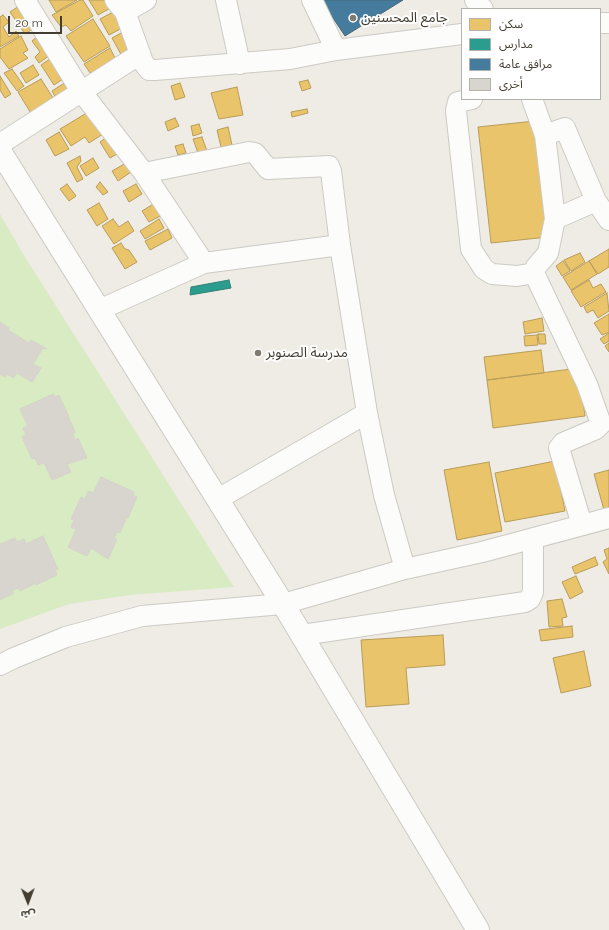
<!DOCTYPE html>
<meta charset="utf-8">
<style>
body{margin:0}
#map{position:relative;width:609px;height:930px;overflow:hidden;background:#eeece5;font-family:Raleway,"Noto Sans Arabic",sans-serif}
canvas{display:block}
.legend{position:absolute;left:461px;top:8px;width:140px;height:92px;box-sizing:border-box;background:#fff;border:1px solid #b4b2ad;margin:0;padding:5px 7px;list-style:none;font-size:12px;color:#443e32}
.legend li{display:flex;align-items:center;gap:8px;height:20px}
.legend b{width:20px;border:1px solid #b4b2ad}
.north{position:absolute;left:8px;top:882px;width:40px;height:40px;-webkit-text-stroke:3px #fff;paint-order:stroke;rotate:179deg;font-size:11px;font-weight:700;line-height:16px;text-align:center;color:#443e32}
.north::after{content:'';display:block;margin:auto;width:14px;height:18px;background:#443e32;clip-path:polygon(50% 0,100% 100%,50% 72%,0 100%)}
.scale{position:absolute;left:8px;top:16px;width:54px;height:18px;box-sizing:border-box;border:2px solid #443e32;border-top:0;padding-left:5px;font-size:12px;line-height:14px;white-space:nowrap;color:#443e32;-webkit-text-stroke:3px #fff;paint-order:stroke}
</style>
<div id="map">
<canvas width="609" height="930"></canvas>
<ul class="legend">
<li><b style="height:11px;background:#e9c46a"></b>سكن</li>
<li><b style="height:11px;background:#2a9d8f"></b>مدارس</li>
<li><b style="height:11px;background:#457b9d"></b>مرافق عامة</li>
<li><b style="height:11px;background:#d7d5ce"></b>أخرى</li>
</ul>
<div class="north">ش</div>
<div class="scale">20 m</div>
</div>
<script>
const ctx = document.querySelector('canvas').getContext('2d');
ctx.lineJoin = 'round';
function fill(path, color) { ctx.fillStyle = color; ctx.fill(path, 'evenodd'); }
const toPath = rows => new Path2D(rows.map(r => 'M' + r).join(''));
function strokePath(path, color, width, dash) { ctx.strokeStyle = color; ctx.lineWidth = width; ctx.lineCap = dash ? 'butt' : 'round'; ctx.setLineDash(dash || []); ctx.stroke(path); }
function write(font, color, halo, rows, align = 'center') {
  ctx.font = font + ' Raleway,"Noto Sans Arabic",sans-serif'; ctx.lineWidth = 4; ctx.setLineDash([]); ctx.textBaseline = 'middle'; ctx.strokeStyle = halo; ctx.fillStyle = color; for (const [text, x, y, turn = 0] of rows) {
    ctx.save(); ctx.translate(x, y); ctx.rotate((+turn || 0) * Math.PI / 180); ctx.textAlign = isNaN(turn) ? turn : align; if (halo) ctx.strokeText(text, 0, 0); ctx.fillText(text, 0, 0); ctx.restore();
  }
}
fill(toPath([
 [0,214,25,257,234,587,130,595,69,604,0,629]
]), '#d9ebc2');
const homes = toPath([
 [49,0,77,0,56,12,49,0],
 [80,0,83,0,93,16,71,31,66,25,61,27,52,15,80,0],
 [89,0,110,0,114,6,98,15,89,0],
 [22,4,37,26,25,34,10,12,22,4],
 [115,11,124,27,109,35,100,19,115,11],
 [3,15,9,22,3,27,9,37,16,31,19,36,0,47,0,17,3,15],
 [93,19,110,46,84,62,66,36,93,19],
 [123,32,134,52,123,58,112,38,123,32],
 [40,34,53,53,39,63,35,57,40,52,32,41,40,34],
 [21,36,28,50,23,53,28,58,9,69,0,57,0,49,21,36],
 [110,48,117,62,93,77,84,64,110,48],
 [53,57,66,77,54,85,41,65,53,57],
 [33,65,39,75,26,83,20,73,33,65],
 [12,69,24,86,17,91,4,73,12,69],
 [0,76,11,94,5,98,0,90,0,76],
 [41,79,55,101,32,115,18,92,41,79],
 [69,80,74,88,57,100,52,91,69,80],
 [308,80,311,88,302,91,299,82,308,80],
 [180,83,185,97,175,100,171,86,180,83],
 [237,87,243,115,219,119,211,93,237,87],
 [307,109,308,113,292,117,291,112,307,109],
 [90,111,103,134,89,143,85,137,71,146,60,129,90,111],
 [175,118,179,126,168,131,165,122,175,118],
 [535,121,548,237,491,243,478,127,535,121],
 [199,124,202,133,193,136,191,126,199,124],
 [228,127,232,145,221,147,217,130,228,127],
 [59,132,69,149,55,156,46,140,59,132],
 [107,137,117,154,110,158,100,142,107,137],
 [202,137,207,151,198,153,193,139,202,137],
 [183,144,186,153,178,155,175,146,183,144],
 [80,156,81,161,77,167,83,179,77,182,67,163,80,156],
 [93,158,99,168,86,176,80,166,93,158],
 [126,163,131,172,118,181,112,171,126,163],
 [100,182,108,192,103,195,96,187,100,182],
 [67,184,76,196,69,201,60,189,67,184],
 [136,184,142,194,129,202,123,191,136,184],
 [99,203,108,219,97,226,87,210,99,203],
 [155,203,162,215,149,222,142,211,155,203],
 [113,219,119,227,128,221,134,231,114,244,102,226,113,219],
 [159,219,164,228,145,239,140,231,159,219],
 [168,229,172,238,150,250,145,241,168,229],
 [121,243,125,249,129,250,137,262,125,269,112,248,121,243],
 [609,249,609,267,598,274,589,261,609,249],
 [580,253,585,262,571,271,564,260,580,253],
 [563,261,570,271,562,276,556,266,563,261],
 [589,261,597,274,571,290,563,277,589,261],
 [589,280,593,288,601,284,606,292,581,307,571,291,589,280],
 [607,293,609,311,598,318,593,310,587,313,584,307,607,293],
 [609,314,609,332,602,335,594,323,609,314],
 [542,318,544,331,525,334,523,322,542,318],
 [609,333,609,341,604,344,600,339,609,333],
 [538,334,545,334,546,344,539,344,538,334],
 [537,335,538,345,525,346,524,336,537,335],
 [609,343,609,352,605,346,609,343],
 [541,350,544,373,487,380,484,357,541,350],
 [579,368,585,416,493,428,487,380,579,368],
 [555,461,565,511,505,522,495,473,555,461],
 [489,462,502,531,457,540,444,470,489,462],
 [609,470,609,509,604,510,594,474,609,470],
 [609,548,609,574,603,562,607,559,604,550,609,548],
 [595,557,598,565,575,574,572,567,595,557],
 [576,576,583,592,570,599,562,582,576,576],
 [562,599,567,617,562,618,563,626,549,627,547,601,562,599],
 [572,626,573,637,541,641,539,630,572,626],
 [443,635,445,665,406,668,409,704,366,707,361,640,443,635],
 [584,651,591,686,561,693,553,658,584,651]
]);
fill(homes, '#e9c46a');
strokePath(homes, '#b89c59', 1);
const schools = toPath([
 [229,280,231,288,190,295,191,287,229,280]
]);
fill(schools, '#2a9d8f');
strokePath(schools, '#328073', 1);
const public = toPath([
 [321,0,403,0,345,36,321,0]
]);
fill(public, '#457b9d');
strokePath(public, '#45697d', 1);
const building = toPath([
 [0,322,9,328,8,330,29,343,31,340,47,349,43,348,33,364,41,368,32,382,17,373,13,378,7,374,5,377,0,374,0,322],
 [53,394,55,397,59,395,69,417,63,419,69,418,75,432,73,434,75,440,78,438,87,458,67,464,71,472,52,480,44,463,38,465,35,458,32,459,22,437,26,435,23,428,28,426,20,409,53,394],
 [101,477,134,492,133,495,137,497,128,518,121,517,126,519,120,533,117,532,114,538,117,539,108,559,91,548,87,556,68,547,76,530,71,527,74,520,71,519,81,497,85,499,88,491,93,493,101,477],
 [43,536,58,569,55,570,57,575,36,585,32,579,34,584,20,591,18,588,12,591,14,593,0,600,0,544,15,538,17,542,24,539,26,544,43,536]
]);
fill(building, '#d7d5ce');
strokePath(building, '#d6d3cb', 1);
const minor = toPath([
 [25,0,81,91,144,173,204,263],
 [115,0,125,12,143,62,149,70,155,70,290,59,336,50,462,34],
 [226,0,240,64],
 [312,0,336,50],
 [475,0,483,9],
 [125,12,146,0],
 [600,23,609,23],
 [472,99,458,102,456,111,471,249,484,269,492,274,517,276,534,273,587,384,601,424,596,429,563,443,559,448,582,525],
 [532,99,545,135,565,128,596,201,609,220],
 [0,144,140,54],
 [144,173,249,152,255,153,268,169,329,166,331,171,340,245,367,413,384,495,405,569],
 [555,219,596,201],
 [534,273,536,267,548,253,555,219,545,135],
 [99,310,204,263,340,245],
 [218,499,367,413],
 [302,635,525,602,530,599,533,592,533,538],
 [0,665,14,658,66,637,142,616,283,604,405,569,482,552,609,518]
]);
const tertiary = toPath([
 [0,151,283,604,478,930]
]);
strokePath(minor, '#cccac3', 22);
strokePath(tertiary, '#cccac3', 24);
strokePath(minor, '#fcfcfb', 20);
strokePath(tertiary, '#fcfcfb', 22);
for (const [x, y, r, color] of [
 [353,18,4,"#807b71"],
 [258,353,4,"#807b71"]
]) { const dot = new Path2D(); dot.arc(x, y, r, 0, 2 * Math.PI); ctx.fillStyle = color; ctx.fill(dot); strokePath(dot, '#fff', 1.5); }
write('14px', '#443e32', '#fff', [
 ["جامع المحسنين",361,18],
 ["مدرسة الصنوبر",266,353]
], 'left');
</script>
